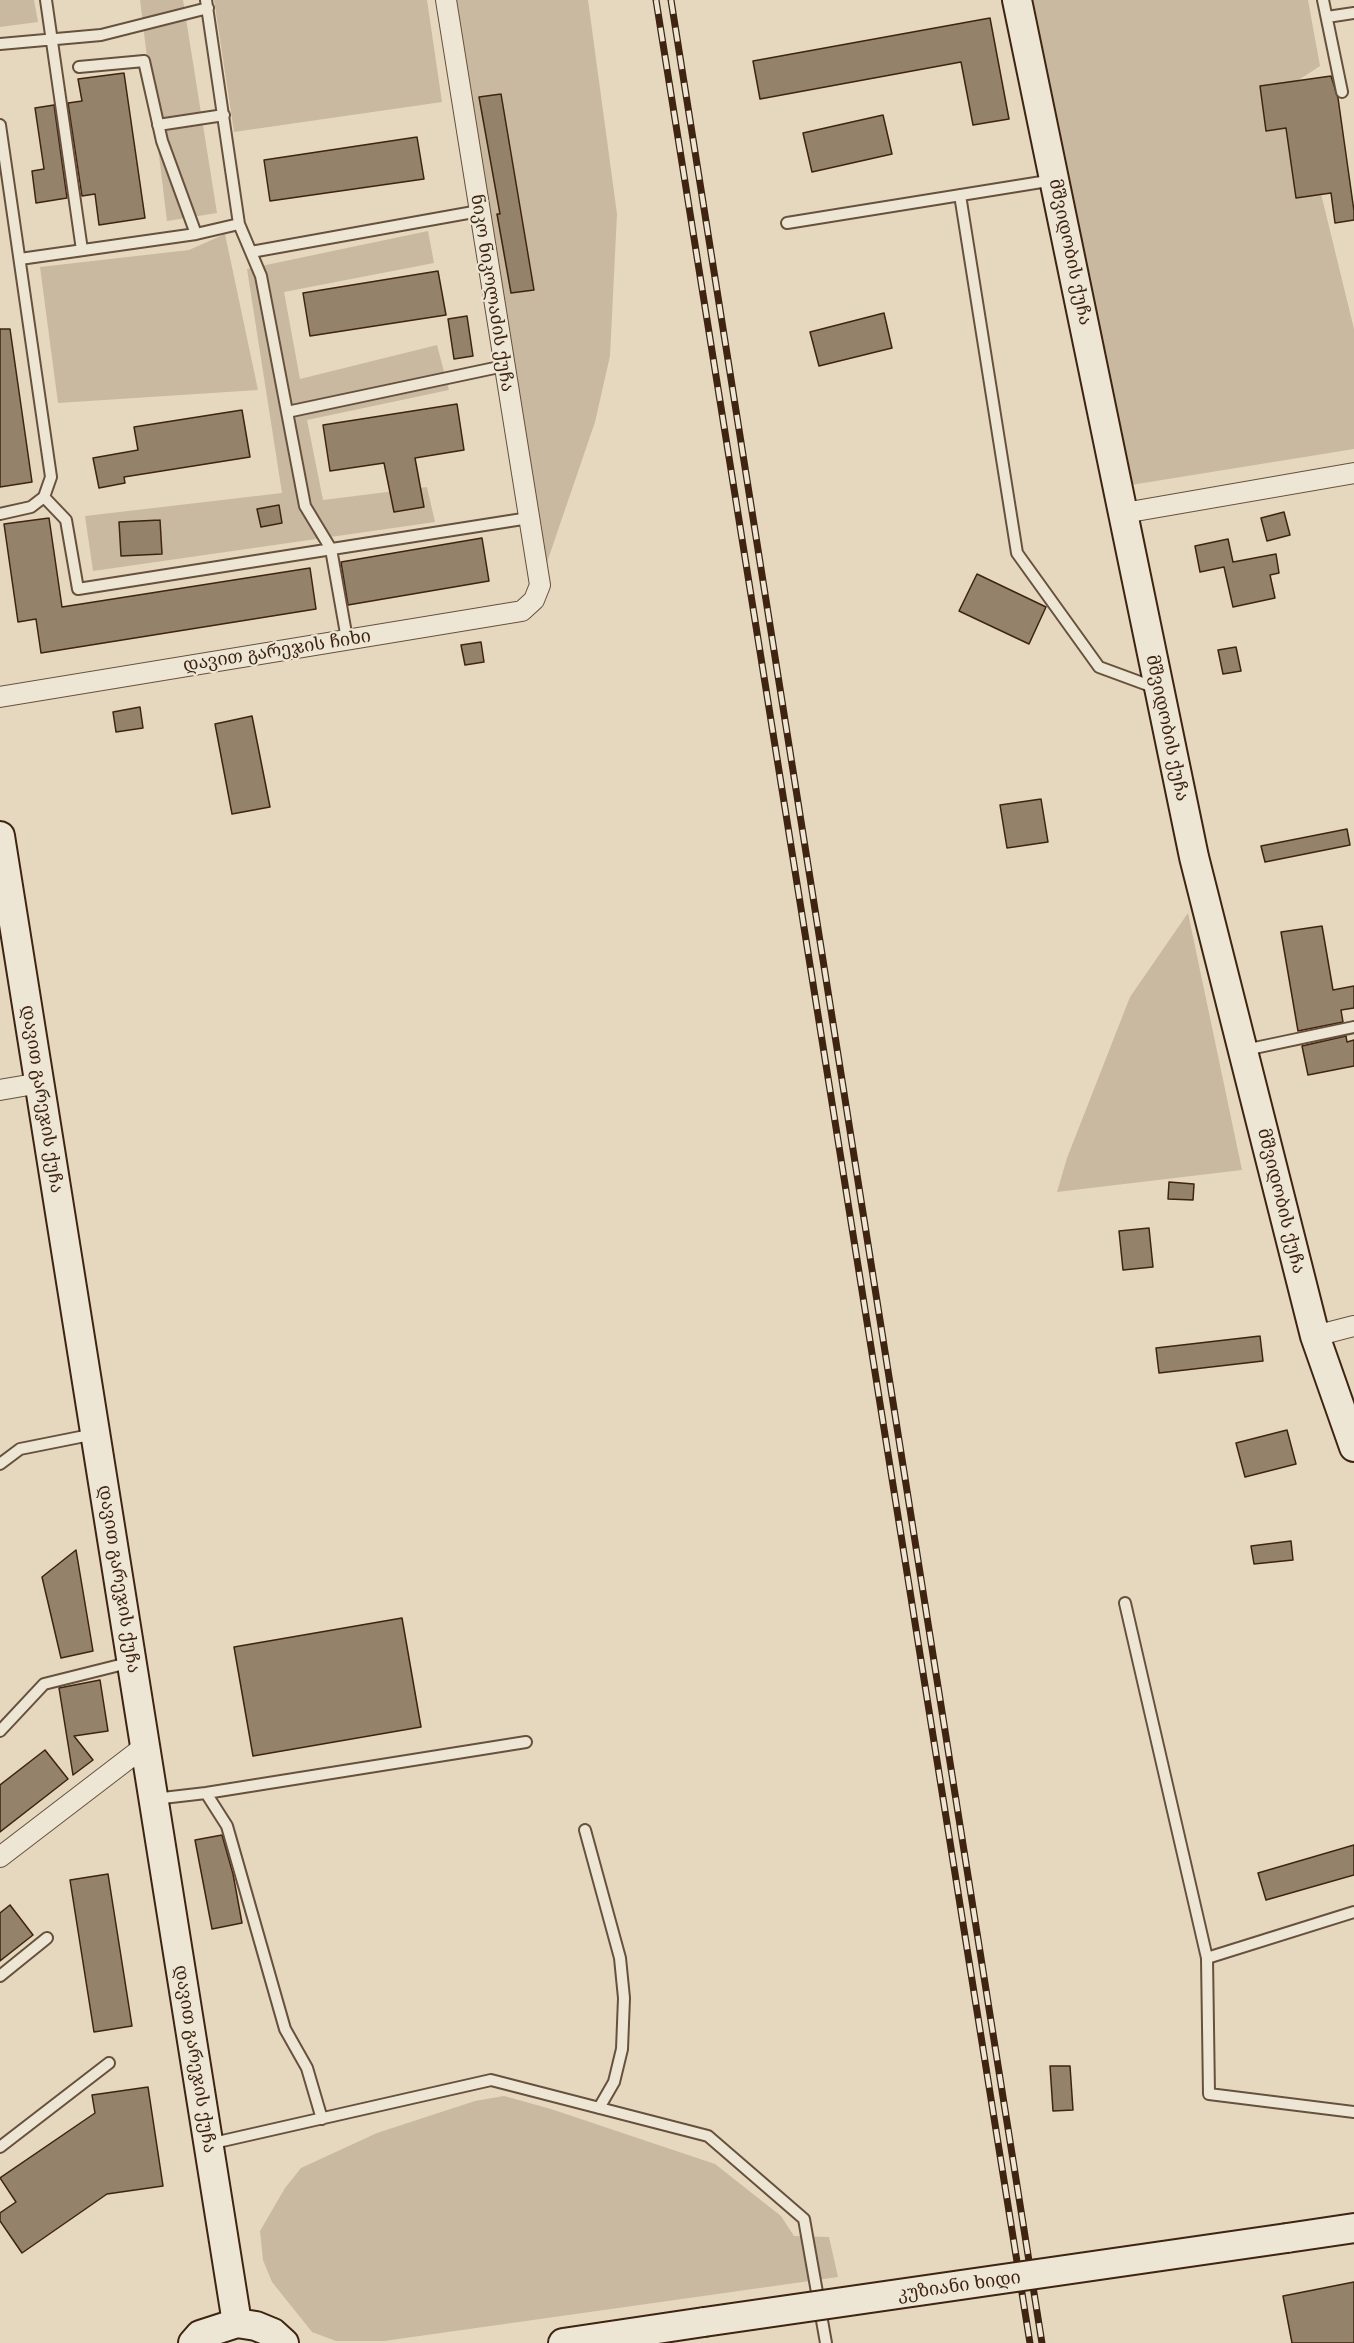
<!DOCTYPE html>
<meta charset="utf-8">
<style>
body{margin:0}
canvas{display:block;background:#e5d8bf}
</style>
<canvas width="1354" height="2343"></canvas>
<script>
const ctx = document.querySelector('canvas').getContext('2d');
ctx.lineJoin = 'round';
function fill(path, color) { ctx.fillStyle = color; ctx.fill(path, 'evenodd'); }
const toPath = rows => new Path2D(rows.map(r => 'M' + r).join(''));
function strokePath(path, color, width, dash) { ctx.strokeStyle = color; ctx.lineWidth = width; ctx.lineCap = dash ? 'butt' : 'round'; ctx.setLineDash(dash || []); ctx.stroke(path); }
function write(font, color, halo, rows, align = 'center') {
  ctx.font = font + ' "Libre Caslon Text","Noto Serif Georgian",serif'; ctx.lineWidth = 4.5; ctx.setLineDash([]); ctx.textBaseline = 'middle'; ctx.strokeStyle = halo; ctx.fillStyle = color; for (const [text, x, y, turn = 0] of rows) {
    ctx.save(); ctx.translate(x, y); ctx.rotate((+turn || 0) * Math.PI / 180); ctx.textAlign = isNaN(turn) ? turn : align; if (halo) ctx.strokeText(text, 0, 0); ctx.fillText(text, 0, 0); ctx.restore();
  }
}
fill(toPath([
 [0,0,34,0,38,22,0,27],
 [140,0,183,0,217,213,167,221],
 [214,0,427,0,442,102,234,132],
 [449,0,588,0,617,214,610,356,595,422,544,571,525,428],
 [1030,0,1308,0,1320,66,1294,83,1354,329,1354,449,1131,485],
 [428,231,434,263,284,292,300,379,437,345,449,390,307,420,323,500,427,487,435,522,93,571,85,516,282,493,247,269],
 [225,234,258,390,58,403,40,267,189,250],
 [1188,913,1242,1170,1057,1192,1067,1158,1130,997],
 [504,2096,551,2109,715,2164,781,2216,794,2236,829,2237,838,2277,384,2341,336,2341,312,2332,272,2282,263,2260,260,2231,285,2188,301,2168,377,2133,475,2101]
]), '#c9b9a1');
const building = toPath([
 [990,18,1009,119,973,125,961,62,760,99,753,61,990,18],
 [124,73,145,218,99,225,95,194,82,196,68,103,82,101,78,79,124,73],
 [1331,76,1338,98,1354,211,1354,220,1335,223,1331,193,1296,198,1286,128,1266,131,1260,86,1331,76],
 [501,94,534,290,511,293,497,214,500,214,479,97,501,94],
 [54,105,67,198,36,203,32,171,44,169,35,108,54,105],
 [883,115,892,154,812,172,803,133,883,115],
 [417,137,424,179,270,201,264,160,417,137],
 [438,271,446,315,310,336,303,293,438,271],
 [884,313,892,348,819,366,810,332,884,313],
 [467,316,473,356,454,359,448,319,467,316],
 [0,329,10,329,32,482,0,487,0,329],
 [457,404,464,450,415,458,424,507,394,512,384,463,330,471,323,425,457,404],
 [242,410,250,457,124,477,125,483,99,488,93,458,138,450,134,427,242,410],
 [279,505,282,523,261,527,257,509,279,505],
 [1284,512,1290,535,1267,541,1261,518,1284,512],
 [49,518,62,607,310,568,316,609,41,653,36,619,18,622,4,524,49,518],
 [160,520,162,554,121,556,119,522,160,520],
 [482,538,489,581,348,605,341,562,482,538],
 [1228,539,1233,562,1276,554,1279,573,1270,575,1275,598,1233,607,1224,567,1200,572,1195,546,1228,539],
 [977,574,1046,607,1029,644,959,611,977,574],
 [481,642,484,662,465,665,461,645,481,642],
 [1236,647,1241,671,1223,674,1218,650,1236,647],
 [140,707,143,728,116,732,113,712,140,707],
 [252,716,270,807,232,814,215,724,252,716],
 [1041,799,1048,842,1007,848,1000,805,1041,799],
 [1347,829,1350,845,1265,862,1261,846,1347,829],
 [1322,926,1333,990,1354,986,1354,1008,1341,1010,1343,1022,1298,1031,1281,932,1322,926],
 [1346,1036,1347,1042,1354,1040,1354,1066,1308,1075,1302,1046,1346,1036],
 [1169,1182,1194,1184,1193,1200,1168,1199,1169,1182],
 [1149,1228,1153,1267,1123,1270,1119,1231,1149,1228],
 [1260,1336,1263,1361,1159,1373,1156,1348,1260,1336],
 [1287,1430,1296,1464,1245,1477,1236,1443,1287,1430],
 [1291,1541,1293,1560,1254,1564,1251,1546,1291,1541],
 [76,1550,93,1651,61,1658,42,1577,76,1550],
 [402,1618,421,1727,253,1756,234,1647,402,1618],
 [100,1680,108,1731,74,1736,93,1760,73,1775,59,1688,100,1680],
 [45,1750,68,1779,0,1832,0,1785,45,1750],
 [222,1835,233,1874,242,1923,212,1929,195,1840,222,1835],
 [1354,1845,1354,1875,1266,1900,1258,1873,1354,1845],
 [108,1874,132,2026,94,2032,70,1880,108,1874],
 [10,1905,33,1935,0,1961,0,1913,10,1905],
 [1050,2066,1070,2066,1073,2110,1053,2111,1050,2066],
 [148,2087,163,2186,107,2194,22,2253,0,2221,0,2213,16,2202,0,2178,95,2113,92,2095,148,2087],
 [1354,2282,1354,2343,1292,2343,1283,2296,1354,2282]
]);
fill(building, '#95826b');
strokePath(building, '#3e2411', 1.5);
const lane = toPath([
 [46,0,82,250],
 [206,0,239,224,261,276,305,506,331,549,347,639],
 [1323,0,1342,92],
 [1327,17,1354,13],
 [0,44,101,35,208,8],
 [79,67,144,61,162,141,196,234],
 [0,125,51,477,44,497,31,507,0,514],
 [158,125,224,115],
 [960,195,1017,553,1099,667,1156,688],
 [787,223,1054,180],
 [251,252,479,211],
 [20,259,196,234,239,224],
 [287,412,504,366],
 [44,497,66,520,78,589,529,518],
 [1245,1050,1354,1027],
 [0,1464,20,1449,95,1434],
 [1125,1603,1207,1958],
 [0,1731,44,1684,132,1662],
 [206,1793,227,1826,285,2029,307,2068,322,2119],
 [154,1799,206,1793,526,1742],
 [585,1830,620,1958,624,1998,622,2049,614,2082,599,2108],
 [1354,1912,1207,1958,1209,2094,1354,2112],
 [0,1976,47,1938],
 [209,2144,491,2080,708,2136,804,2219,826,2343],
 [0,2147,109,2063]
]);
const street = toPath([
 [1124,513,1354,473],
 [0,697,522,611,534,600,540,585,446,0],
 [0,1090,40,1083],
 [1315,1336,1354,1326],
 [0,1857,145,1746]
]);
const secondary = toPath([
 [1017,0,1194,857,1315,1336,1354,1447],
 [0,836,237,2323],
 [1287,2238,1354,2228],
 [193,2343,200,2335,237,2323,256,2326,273,2333,284,2343],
 [563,2343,704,2322]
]);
strokePath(lane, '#68513c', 14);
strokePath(street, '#68513c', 22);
strokePath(secondary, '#3e2411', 32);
strokePath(lane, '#eee6d5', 10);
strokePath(street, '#eee6d5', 20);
strokePath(secondary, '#eee6d5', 28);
const rail = toPath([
 [656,0,1030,2343],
 [671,0,1042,2343]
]);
strokePath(rail, '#3e2411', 7);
strokePath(rail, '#eee6d5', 4.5, [14]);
const secondaryBridge = toPath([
 [704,2322,1287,2238]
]);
strokePath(secondaryBridge, '#3e2411', 32, []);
strokePath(secondaryBridge, '#eee6d5', 28);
write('18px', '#3e2411', '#eee6d5', [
 ["მშვიდობის ქუჩა",1070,252,78],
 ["ნიკო ნიკოლაძის ქუჩა",492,293,81],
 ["დავით გარეჯის ჩიხი",277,651,-9],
 ["მშვიდობის ქუჩა",1167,728,78],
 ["დავით გარეჯის ქუჩა",42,1099,81],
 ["მშვიდობის ქუჩა",1281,1201,76],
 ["დავით გარეჯის ქუჩა",119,1579,81],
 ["დავით გარეჯის ქუჩა",195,2059,81],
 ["კუზიანი ხიდი",959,2286,-8]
]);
</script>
